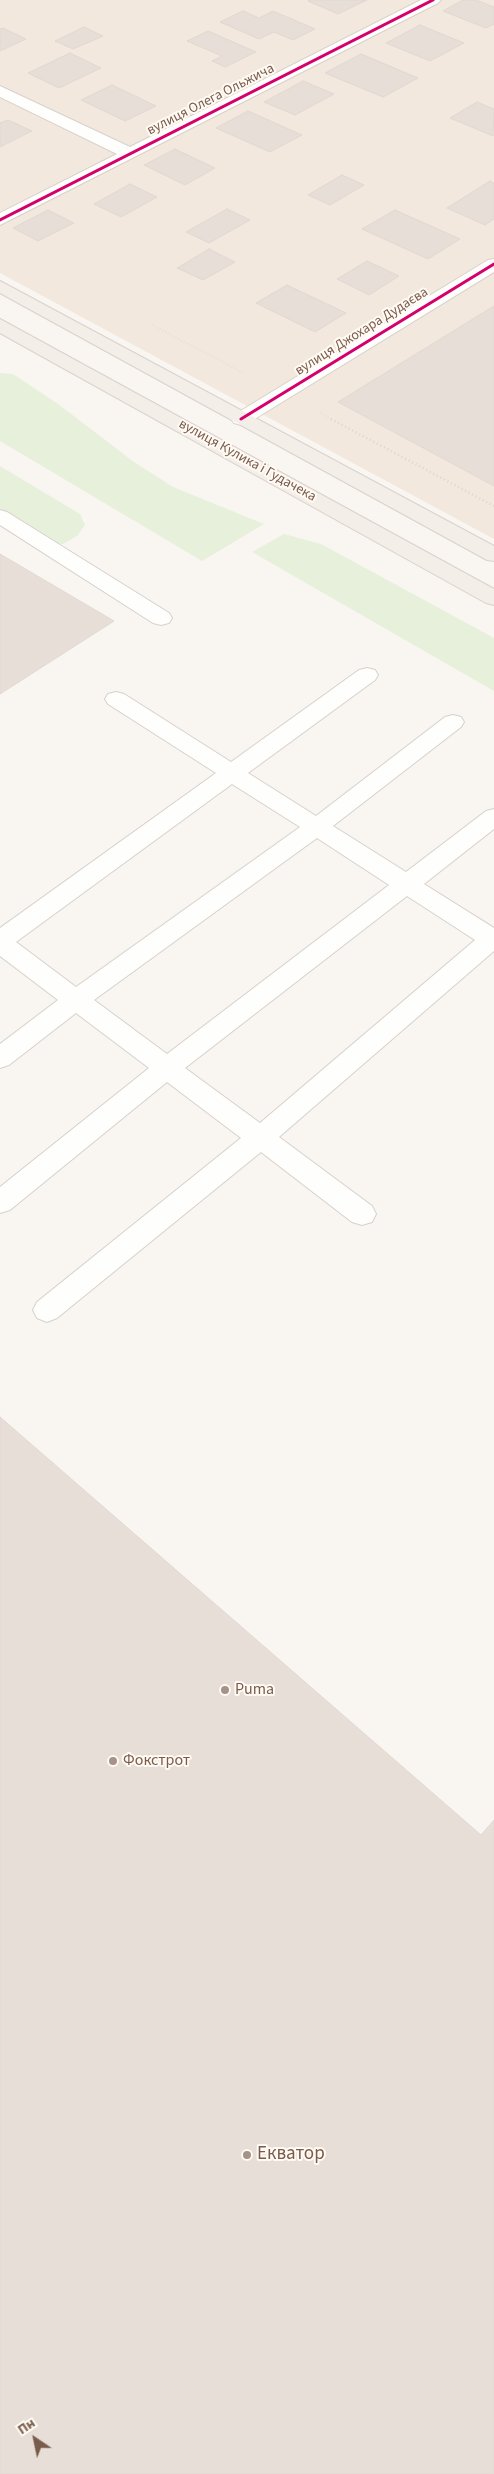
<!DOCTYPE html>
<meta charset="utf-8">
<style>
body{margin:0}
#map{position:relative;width:494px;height:2474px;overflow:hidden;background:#f9f5f0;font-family:"Source Sans 3",sans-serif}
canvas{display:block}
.north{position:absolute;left:10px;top:2414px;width:50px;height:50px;-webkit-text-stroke:4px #fffaf3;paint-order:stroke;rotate:326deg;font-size:14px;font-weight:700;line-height:20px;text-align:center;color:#7a5c4d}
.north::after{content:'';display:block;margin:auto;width:18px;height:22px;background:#7a5c4d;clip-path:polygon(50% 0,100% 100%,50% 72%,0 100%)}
</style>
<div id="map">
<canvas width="494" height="2474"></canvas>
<div class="north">Пн</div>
</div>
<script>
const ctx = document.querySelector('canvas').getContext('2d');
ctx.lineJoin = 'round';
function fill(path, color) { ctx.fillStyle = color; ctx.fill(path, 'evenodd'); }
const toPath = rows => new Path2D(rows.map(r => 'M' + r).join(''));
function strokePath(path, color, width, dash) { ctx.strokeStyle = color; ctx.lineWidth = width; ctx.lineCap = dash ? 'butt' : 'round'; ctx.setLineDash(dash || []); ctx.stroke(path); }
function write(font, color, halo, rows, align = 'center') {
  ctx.font = font + ' "Source Sans 3",sans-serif'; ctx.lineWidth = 4; ctx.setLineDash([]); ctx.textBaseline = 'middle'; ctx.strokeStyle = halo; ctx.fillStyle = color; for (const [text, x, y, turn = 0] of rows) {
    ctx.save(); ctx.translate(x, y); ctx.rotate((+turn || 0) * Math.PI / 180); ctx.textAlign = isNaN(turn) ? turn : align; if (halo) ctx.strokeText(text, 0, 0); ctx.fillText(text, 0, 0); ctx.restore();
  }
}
fill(toPath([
 [0,0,494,0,494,539,0,273]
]), '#f2e8de');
fill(toPath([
 [0,373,13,374,58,404,134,462,173,487,264,524,202,561,0,441],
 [0,466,80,514,85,525,77,536,63,544,43,542,0,515],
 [284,534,321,544,494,638,494,691,252,552]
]), '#e7f0db');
const building = toPath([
 [310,0,367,0,338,14,308,1,310,0],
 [463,0,476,0,494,7,494,24,486,28,443,11,463,0],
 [243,11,259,18,273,11,315,29,293,40,274,32,259,39,220,22,243,11],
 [420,25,464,43,430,61,386,43,420,25],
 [84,27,103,36,73,49,55,41,84,27],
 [3,28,26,39,0,51,0,29,3,28],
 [208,31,256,52,225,67,212,61,222,56,187,41,208,31],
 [70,53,101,68,59,88,28,73,70,53],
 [361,54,418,78,383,97,325,73,361,54],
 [303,81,334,94,295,115,264,102,303,81],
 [112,85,156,106,125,121,81,100,112,85],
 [477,102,494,109,493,136,450,118,477,102],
 [248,111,302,135,270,152,216,128,248,111],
 [8,120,32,131,0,147,0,123,8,120],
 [175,149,215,168,185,185,144,165,175,149],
 [342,175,364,185,330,205,308,195,342,175],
 [490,181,494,183,494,219,485,225,447,208,490,181],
 [130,184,157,197,121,217,94,204,130,184],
 [227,209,250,220,209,243,186,232,227,209],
 [48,210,74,223,38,241,13,228,48,210],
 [395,210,460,239,428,259,362,229,395,210],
 [209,249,235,262,203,280,177,268,209,249],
 [367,261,399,276,369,295,337,279,367,261],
 [287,285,346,313,315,332,256,303,287,285],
 [494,306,494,486,338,402,494,306],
 [0,554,114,621,0,694,0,554],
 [0,1417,481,1835,494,1820,494,2474,0,2474,0,1417]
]);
fill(building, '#e6ded7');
strokePath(building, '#e2d8d2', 1);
const minor = toPath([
 [421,0,441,0,438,3,0,225,0,213,117,154,0,97,0,86,130,147,421,0],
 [494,259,494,272,248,423,241,425,234,423,231,419,234,415,488,260,494,259],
 [0,510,7,512,169,613,172,618,169,623,161,625,153,623,0,525,0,510],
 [367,668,375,670,378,675,375,680,248,773,316,816,445,717,453,715,461,717,464,722,461,727,333,826,406,872,486,811,494,809,494,829,424,884,494,928,494,951,279,1137,372,1206,376,1214,372,1222,362,1225,352,1222,261,1152,57,1318,47,1322,37,1318,33,1310,37,1302,241,1138,167,1082,10,1210,0,1213,0,1187,149,1068,76,1013,9,1065,0,1068,0,1044,58,1000,0,956,0,928,216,773,108,704,105,699,108,694,116,692,124,694,231,762,359,670,367,668],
 [232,784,300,827,76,987,16,942,232,784],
 [317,838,389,885,167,1054,94,1000,317,838],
 [407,896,475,940,260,1123,185,1068,407,896]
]);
const major = toPath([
 [0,281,494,546,494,561,487,560,0,293,0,281],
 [0,319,494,589,494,605,486,603,0,333,0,319]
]);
strokePath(minor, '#d7d1cb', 2);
strokePath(major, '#dad1cc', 2);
strokePath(toPath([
 [152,325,244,373],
 [320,413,333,420]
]), '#dcd5d0', 2, [0.5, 2.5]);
strokePath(toPath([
 [331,419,494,506]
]), '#dcd5d0', 2.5, [1, 3]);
fill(minor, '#fefefd');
fill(major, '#f3eee8');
strokePath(toPath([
 [0,220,433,0],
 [241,419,494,264]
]), '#d6006c', 3);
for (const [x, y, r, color] of [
 [225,1690,5,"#a69286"],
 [113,1761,5,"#a69286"],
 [247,2155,5,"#a69286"]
]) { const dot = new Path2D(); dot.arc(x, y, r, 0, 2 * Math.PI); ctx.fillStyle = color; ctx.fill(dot); strokePath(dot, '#fffaf3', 2); }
write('14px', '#7a5c4d', '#fffaf3', [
 ["вулиця Олега Ольжича",211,100,-27],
 ["вулиця Джохара Дудаєва",362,332,-32],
 ["вулиця Кулика і Гудачека",247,461,29]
]);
write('16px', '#7a5c4d', '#fffaf3', [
 ["Puma",235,1690],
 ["Фокстрот",123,1761]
], 'left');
write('19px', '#7a5c4d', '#fffaf3', [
 ["Екватор",257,2155]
], 'left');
</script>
